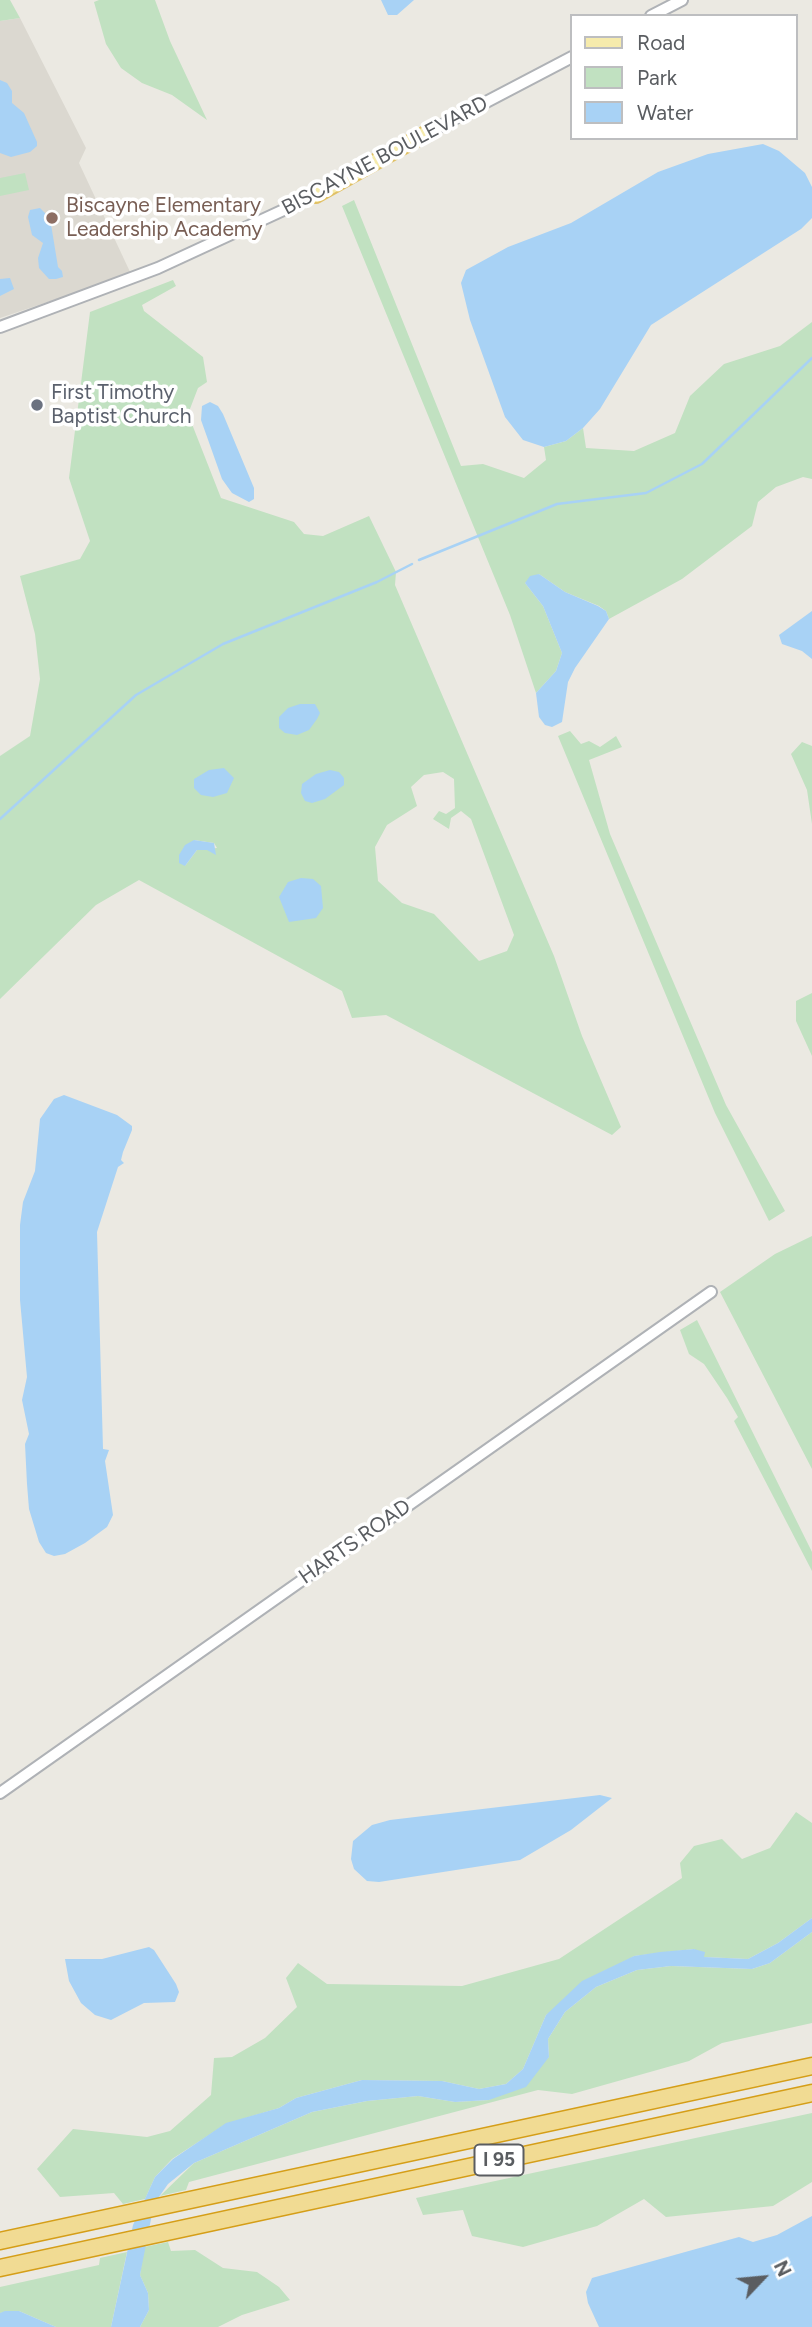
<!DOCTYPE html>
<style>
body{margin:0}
#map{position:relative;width:812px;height:2327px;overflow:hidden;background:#ebe9e2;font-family:Figtree,sans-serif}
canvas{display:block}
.legend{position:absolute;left:570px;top:14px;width:228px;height:126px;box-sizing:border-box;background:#fff;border:2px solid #bdbec0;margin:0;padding:9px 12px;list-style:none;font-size:21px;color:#5a5d61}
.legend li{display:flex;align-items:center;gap:14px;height:35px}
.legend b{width:35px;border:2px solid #bdbec0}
.north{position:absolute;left:728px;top:2243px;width:70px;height:70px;-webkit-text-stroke:5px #fff;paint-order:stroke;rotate:64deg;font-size:19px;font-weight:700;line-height:28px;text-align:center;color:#5a5d61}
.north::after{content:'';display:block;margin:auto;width:24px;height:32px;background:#5a5d61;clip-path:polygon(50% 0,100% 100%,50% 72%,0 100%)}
</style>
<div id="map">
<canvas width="812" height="2327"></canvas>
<ul class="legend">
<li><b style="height:9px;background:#f6ebac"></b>Road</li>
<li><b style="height:19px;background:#c1e1c1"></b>Park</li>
<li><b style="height:19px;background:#a8d2f5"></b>Water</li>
</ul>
<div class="north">N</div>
</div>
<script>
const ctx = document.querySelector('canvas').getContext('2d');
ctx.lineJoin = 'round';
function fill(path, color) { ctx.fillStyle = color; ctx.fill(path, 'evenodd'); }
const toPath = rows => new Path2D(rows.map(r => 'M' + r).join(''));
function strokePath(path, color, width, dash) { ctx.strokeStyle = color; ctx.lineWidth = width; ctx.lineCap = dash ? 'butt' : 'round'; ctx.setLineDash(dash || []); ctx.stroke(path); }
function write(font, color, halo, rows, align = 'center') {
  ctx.font = font + ' Figtree,sans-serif'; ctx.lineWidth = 7; ctx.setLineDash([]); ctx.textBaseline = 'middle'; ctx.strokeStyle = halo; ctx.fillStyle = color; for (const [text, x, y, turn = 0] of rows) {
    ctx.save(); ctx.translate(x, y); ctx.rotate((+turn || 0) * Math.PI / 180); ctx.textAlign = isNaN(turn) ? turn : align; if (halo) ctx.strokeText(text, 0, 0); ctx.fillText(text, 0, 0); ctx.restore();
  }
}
fill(toPath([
 [20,18,86,148,79,163,131,274,0,318,0,21]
]), '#dbd8d0');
fill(toPath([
 [0,0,10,0,20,18,0,21],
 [99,0,155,0,170,41,207,120,172,95,142,83,121,68,106,44,94,2],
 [25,173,29,190,0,196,0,178],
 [354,200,461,466,483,464,524,478,546,460,544,447,566,441,583,428,586,448,634,451,675,433,690,396,724,364,780,346,812,322,812,479,803,477,776,487,758,502,752,526,682,579,609,619,606,611,599,606,565,592,539,574,525,583,543,606,562,653,556,671,536,693,510,615,342,206],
 [173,280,176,286,142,305,144,311,203,357,207,382,198,388,188,414,221,498,294,522,304,534,323,536,369,516,396,572,395,585,554,956,582,1036,621,1127,612,1135,386,1015,352,1018,342,991,139,880,96,905,0,999,0,756,30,736,40,679,35,634,20,576,80,559,90,541,69,478,90,312],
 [443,772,454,779,455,808,446,814,439,811,433,819,449,829,451,818,461,811,471,819,514,935,507,951,479,961,434,914,402,903,378,881,375,847,387,825,417,806,411,787,424,775],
 [194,840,214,843,217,848,197,850,185,866],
 [570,731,581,744,589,741,600,747,616,736,622,747,589,760,610,834,726,1105,785,1211,769,1221,715,1113,558,736],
 [802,742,812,746,812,824,807,790,791,754],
 [812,993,812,1056,796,1021,796,1001],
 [812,1236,812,1469,720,1292,775,1254],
 [697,1320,812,1552,812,1571,734,1421,738,1417,727,1398,704,1364,689,1354,680,1330],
 [796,1812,812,1823,812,1918,778,1943,748,1959,704,1957,694,1949,634,1956,546,2015,523,2069,506,2084,479,2089,442,2081,362,2080,296,2098,279,2108,226,2124,172,2159,155,2177,145,2199,123,2204,114,2193,60,2197,37,2169,73,2129,147,2137,170,2131,211,2095,214,2058,232,2057,265,2038,297,2007,286,1978,298,1963,327,1984,462,1986,559,1959,682,1878,680,1863,694,1846,722,1839,742,1859,770,1848],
 [812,1932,812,2023,722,2043,689,2061,572,2094,538,2090,189,2182,186,2190,160,2196,194,2163,312,2112,367,2101,418,2096,455,2102,489,2100,549,2057,548,2039,565,2012,596,1987,637,1970,671,1966,752,1969,770,1963],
 [812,2113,812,2182,773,2206,666,2217,644,2199,597,2226,523,2247,472,2236,463,2210,423,2215,416,2198],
 [168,2242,171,2251,195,2250,223,2268,257,2272,279,2287,290,2300,242,2315,218,2327,140,2327,149,2310,148,2293,140,2275,144,2247],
 [127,2252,111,2327,56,2327,19,2311,0,2313,0,2287,99,2265,100,2258]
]), '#c1e1c1');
fill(toPath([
 [381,0,414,0,397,15,388,15],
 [0,80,7,83,12,91,12,103,24,113,37,142,37,146,30,152,11,157,0,153],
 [763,144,779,151,805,173,812,187,812,218,801,229,651,325,600,409,583,428,566,441,544,447,523,440,505,417,470,320,461,283,466,270,508,247,571,223,658,172,708,154],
 [40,208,50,218,58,267,62,271,63,277,56,279,49,279,39,268,38,258,43,243,32,235,28,217,30,210],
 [10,278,14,289,0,296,0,279],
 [210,402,218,406,223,414,254,488,254,499,249,502,232,493,222,479,201,420,202,406],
 [539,574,565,592,598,606,606,611,609,619,575,668,568,682,562,722,552,727,545,725,539,717,536,693,556,671,562,653,543,606,525,583,530,576],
 [812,611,812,659,802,651,782,644,779,635],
 [300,704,315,704,320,713,317,719,309,730,297,735,285,733,279,728,279,717,288,708],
 [224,768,234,778,227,793,213,797,201,795,194,788,194,779,209,770],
 [330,770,339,772,344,778,344,785,325,799,312,803,305,801,301,793,302,784,316,774],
 [194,840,214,843,216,855,207,850,197,850,185,866,179,863,179,855,185,845],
 [301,878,313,879,321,886,323,908,316,918,289,922,279,897,288,882],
 [64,1095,117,1115,132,1126,132,1130,123,1152,121,1160,124,1163,118,1167,97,1232,103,1449,109,1450,105,1461,113,1515,107,1527,85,1543,65,1554,54,1556,46,1553,39,1542,29,1509,27,1484,25,1444,29,1434,22,1400,27,1377,20,1300,20,1225,23,1202,35,1171,40,1119,54,1099],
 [600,1795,612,1798,571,1830,520,1860,379,1882,367,1881,354,1869,351,1859,353,1841,372,1825,390,1820],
 [812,1918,812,1932,770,1963,752,1969,671,1966,637,1970,596,1987,565,2012,548,2039,549,2057,526,2087,489,2100,455,2102,418,2096,367,2101,312,2112,194,2163,168,2184,154,2204,140,2275,148,2293,149,2310,140,2327,111,2327,133,2225,155,2177,173,2159,226,2123,279,2108,296,2098,362,2080,442,2081,479,2089,506,2084,523,2069,546,2015,582,1981,634,1956,660,1952,694,1949,705,1952,704,1957,748,1959,778,1943],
 [149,1947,154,1950,176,1984,179,1992,175,2002,144,2003,111,2020,95,2015,81,2003,69,1981,65,1959,102,1959],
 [812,2216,812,2327,599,2327,588,2303,586,2292,592,2278,739,2237,753,2242,777,2235],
 [5,2311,19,2311,56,2327,0,2327,0,2313]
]), '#a8d2f5');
strokePath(toPath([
 [419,560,557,504,646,493,702,464,812,358],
 [0,819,136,695,223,644,377,582,412,564]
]), '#a8d2f5', 2.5);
const minor = toPath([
 [651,16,682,0],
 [427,133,572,57],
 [0,327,158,268,316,195],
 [0,1793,711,1292]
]);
const major = toPath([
 [316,195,427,133]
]);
const highway = toPath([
 [0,2241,812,2066],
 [0,2268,812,2093]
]);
strokePath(minor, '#afb2b6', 14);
strokePath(major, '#e1c165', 18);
strokePath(highway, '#d59e18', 19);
strokePath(minor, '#fff', 10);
strokePath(major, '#f6ebac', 14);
strokePath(highway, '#f1db93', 16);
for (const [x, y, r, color] of [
 [52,218,7,"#8d6e63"],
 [37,405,7,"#6b7280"]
]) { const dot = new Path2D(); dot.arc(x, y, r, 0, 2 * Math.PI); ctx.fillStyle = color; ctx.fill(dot); strokePath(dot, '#fff', 2.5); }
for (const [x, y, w] of [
 [499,2160,49]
]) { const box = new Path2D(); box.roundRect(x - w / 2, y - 15.5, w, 31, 5); ctx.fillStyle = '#fff'; ctx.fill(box); strokePath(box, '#5a5d61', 2); }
write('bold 19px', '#5a5d61', null, [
 ["I 95",499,2160]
]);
write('21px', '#5a5d61', '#fff', [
 ["BISCAYNE BOULEVARD",385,156,-28],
 ["HARTS ROAD",355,1542,-35]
]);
write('21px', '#785e54', '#fff', [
 ["Biscayne Elementary",66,206],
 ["Leadership Academy",66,230]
], 'left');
write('21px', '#5b616d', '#fff', [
 ["First Timothy",51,393],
 ["Baptist Church",51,417]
], 'left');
</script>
